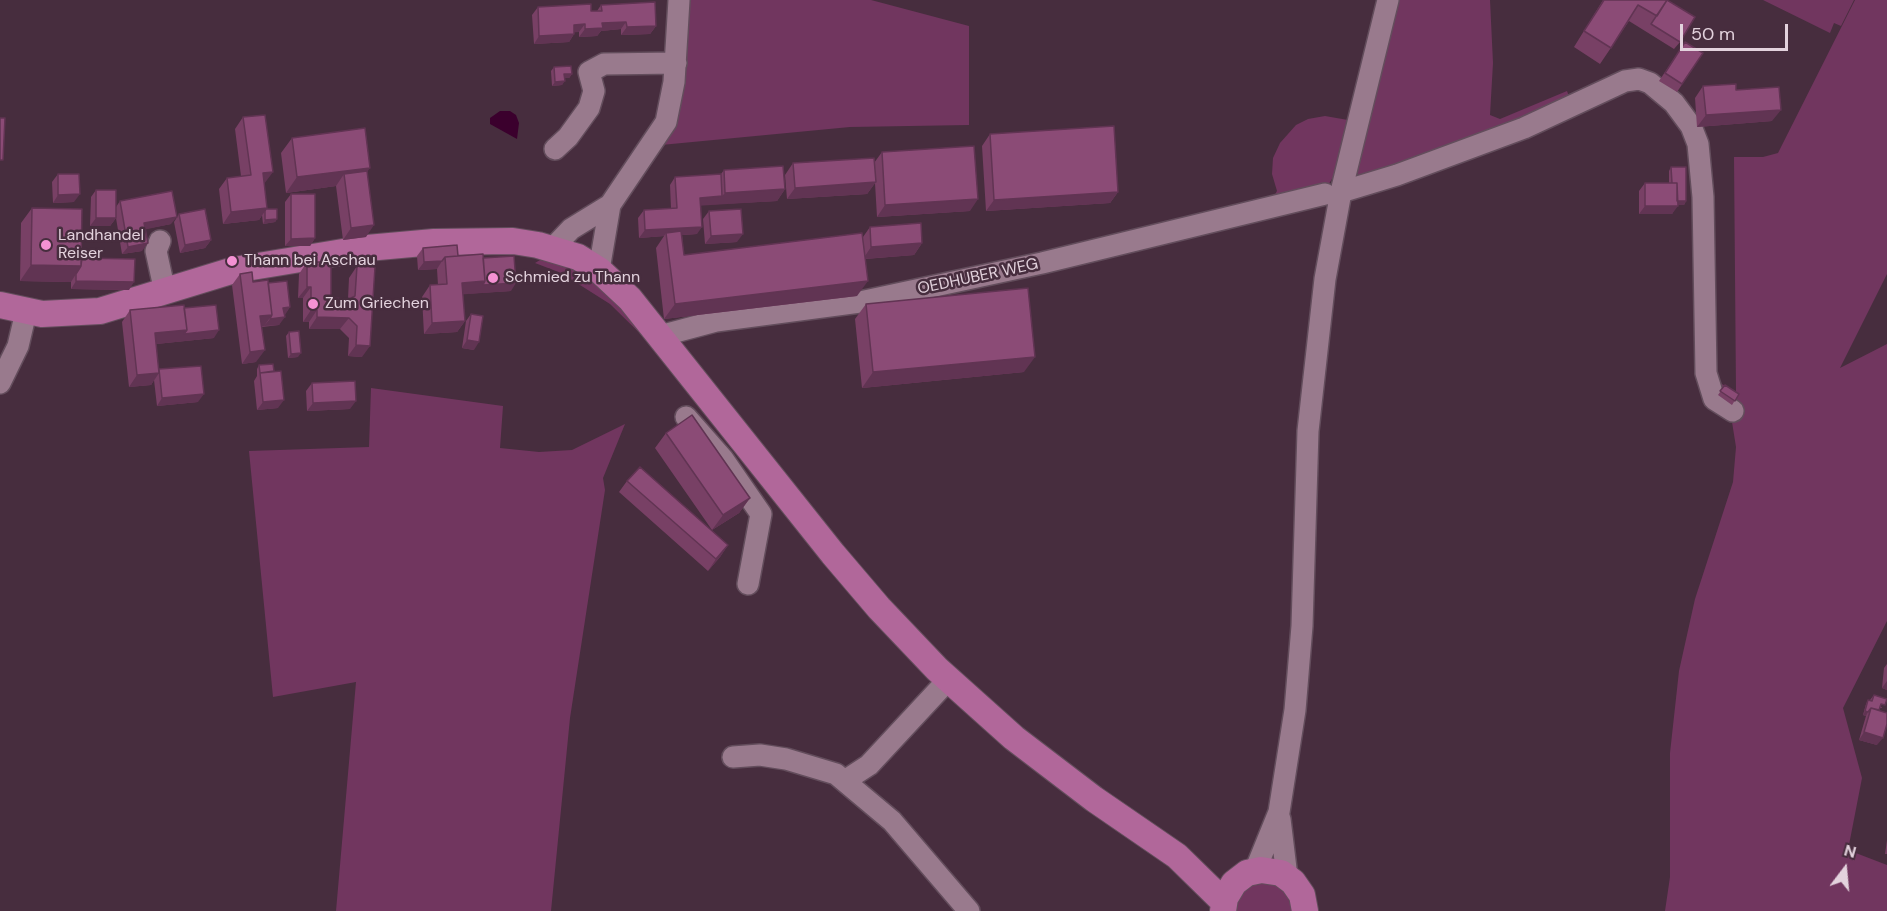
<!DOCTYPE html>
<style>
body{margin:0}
#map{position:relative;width:1887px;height:911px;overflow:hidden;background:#472d3e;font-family:"DM Sans",sans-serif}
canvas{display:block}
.north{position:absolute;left:1815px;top:839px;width:60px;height:60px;-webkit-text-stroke:4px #472d3e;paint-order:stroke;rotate:16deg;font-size:16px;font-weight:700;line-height:24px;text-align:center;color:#e3d2dd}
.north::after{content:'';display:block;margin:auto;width:21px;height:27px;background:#e3d2dd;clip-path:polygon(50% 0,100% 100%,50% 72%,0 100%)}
.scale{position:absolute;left:1680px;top:24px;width:108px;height:27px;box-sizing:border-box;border:3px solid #e3d2dd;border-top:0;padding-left:8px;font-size:18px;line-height:21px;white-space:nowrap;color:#e3d2dd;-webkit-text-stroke:4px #472d3e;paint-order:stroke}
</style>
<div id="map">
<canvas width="1887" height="911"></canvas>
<div class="north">N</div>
<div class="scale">50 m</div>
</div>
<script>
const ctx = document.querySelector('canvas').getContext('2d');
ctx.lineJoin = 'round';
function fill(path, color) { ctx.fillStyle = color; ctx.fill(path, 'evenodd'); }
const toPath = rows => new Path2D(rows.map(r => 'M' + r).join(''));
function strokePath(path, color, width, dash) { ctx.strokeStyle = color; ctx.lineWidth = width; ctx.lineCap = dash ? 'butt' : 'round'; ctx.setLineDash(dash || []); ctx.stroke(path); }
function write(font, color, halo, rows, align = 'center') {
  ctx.font = font + ' "DM Sans",sans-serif'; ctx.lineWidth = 5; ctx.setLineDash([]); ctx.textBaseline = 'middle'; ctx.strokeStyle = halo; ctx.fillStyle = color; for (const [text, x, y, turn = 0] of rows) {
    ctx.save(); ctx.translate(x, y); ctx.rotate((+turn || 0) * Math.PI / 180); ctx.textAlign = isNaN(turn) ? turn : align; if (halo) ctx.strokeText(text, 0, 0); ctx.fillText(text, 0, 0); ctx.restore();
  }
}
fill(toPath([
 [686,0,871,0,969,26,969,125,850,127,661,145],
 [1395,0,1490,0,1493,63,1490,115,1500,119,1567,91,1571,102,1365,178,1358,174,1354,167],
 [1763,0,1854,0,1841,26,1834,23,1830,33],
 [1855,0,1887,0,1887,274,1840,368,1887,344,1887,621,1843,708,1862,778,1848,850,1887,865,1887,911,1665,911,1670,877,1670,753,1679,671,1695,599,1733,482,1736,447,1732,422,1740,408,1722,389,1720,383,1736,392,1734,157,1763,157,1778,153],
 [1325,116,1348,120,1335,174,1327,187,1269,205,1277,191,1272,174,1273,158,1280,143,1296,125,1308,119],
 [540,260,562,263,603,285,668,361,610,304,561,273,535,263],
 [371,388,503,406,500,448,539,452,572,450,625,424,603,478,605,490,570,718,551,911,336,911,356,682,273,697,249,451,369,447],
 [1278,880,1297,911,1234,911,1236,897,1246,884]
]), '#71365f');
fill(toPath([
 [510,111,516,115,519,123,517,139,490,124,490,118,500,111]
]), '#3b002d');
const minor = toPath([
 [555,149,568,137,589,108,594,91,589,72,604,64,676,63],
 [1341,192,1397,175,1524,128,1625,81,1639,79,1650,83,1674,103,1691,126,1698,144,1703,197,1706,373,1714,399,1733,411],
 [160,241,156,251,165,292],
 [553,248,571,229,610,205,666,122,674,82,679,0],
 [599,270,610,205],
 [660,336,716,321,860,302,1042,263,1325,194],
 [0,383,18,346,26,312],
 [686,417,723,459,761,514,748,584],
 [733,757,760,755,786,759,836,774,892,821,969,911],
 [846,780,869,765,948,680],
 [1280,819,1287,877],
 [1255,871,1279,812,1295,710,1302,626,1308,431,1325,279,1341,192,1388,0]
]);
const major = toPath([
 [0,305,42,314,100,311,234,270,367,248,434,242,513,241,538,245,578,257,599,270,630,299,833,554,879,608,937,669,1014,738,1094,799,1177,856,1224,902],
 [1223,911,1225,898,1234,883,1247,873,1261,870,1281,873,1293,882,1302,895,1305,911]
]);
strokePath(minor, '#634d5c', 24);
strokePath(major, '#634d5c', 28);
strokePath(minor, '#997a8d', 21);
strokePath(major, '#b1679a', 26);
fill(toPath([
 [1603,0,1667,0,1680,42,1674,49,1629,21,1600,64,1574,47],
 [601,5,656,26,650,34,621,35,621,29,601,31,597,36,579,37,579,32,574,32,574,34,569,42,534,44,532,15,538,7,591,11,597,11],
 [1685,42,1703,53,1677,92,1659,81],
 [554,67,572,74,569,78,565,78,562,85,552,86,551,71],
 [1703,86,1736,90,1772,121,1697,127,1695,98],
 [243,117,264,184,267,208,266,209,277,219,275,222,263,224,262,215,259,220,223,224,219,189,227,178,241,176,235,129],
 [990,134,1118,192,1110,203,986,211,982,146],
 [292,138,367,171,366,237,343,240,336,186,286,193,281,153],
 [882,152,970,211,877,217,875,183,867,194,787,199,785,175,793,163,874,163],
 [1671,167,1686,201,1684,205,1677,205,1672,214,1639,214,1639,191,1645,183,1669,183,1669,171],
 [724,170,785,189,777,201,701,205,697,234,682,235,684,255,863,237,870,227,922,243,914,255,865,259,857,296,664,319,656,248,664,236,639,238,638,218,644,210,671,209,670,185,675,177,721,174],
 [58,174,74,202,53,203,52,182],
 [96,190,116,207,120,201,171,224,145,229,142,251,122,254,116,218,110,226,90,226,91,197],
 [291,194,315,238,310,246,285,246,285,202],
 [32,208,82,258,129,290,71,289,71,282,20,281,21,223],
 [709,211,737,242,705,244,703,219],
 [179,214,211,240,205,248,180,253,174,222],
 [423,248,458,256,483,258,511,291,463,294,465,321,457,332,424,334,422,297,430,285,438,285,437,269,418,270,417,256],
 [307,262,331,298,348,299,349,278,357,266,362,357,348,356,349,338,340,329,309,329,309,322,303,322,303,298,298,298,299,274],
 [240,274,253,282,268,283,290,307,284,315,279,325,262,327,256,362,242,364,232,285],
 [866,304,1024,372,862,388,855,319],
 [184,308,214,338,156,344,158,371,159,369,198,402,157,406,154,380,151,385,129,387,122,322,130,310],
 [471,314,474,350,462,348,466,321],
 [289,332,298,357,288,358,286,336],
 [259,365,278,408,257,410,254,381,257,376,257,369],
 [312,383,350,409,307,411,306,391],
 [1725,385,1739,394,1732,405,1718,395],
 [666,433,750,498,739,513,712,530,655,448],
 [627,481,728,545,720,557,708,571,619,492],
 [1887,664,1887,690,1882,688,1884,668],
 [1874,695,1882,708,1880,708,1879,710,1877,745,1859,740,1866,716,1863,715,1866,704,1868,700,1870,700],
 [1887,840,1887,854,1885,854]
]), '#784065');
fill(toPath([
 [626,22,621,29,601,31,597,36,579,37,585,29,602,23],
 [585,24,579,32,568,33,574,25],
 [656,26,650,34,621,35,627,27],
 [574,34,569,42,534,44,539,36],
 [564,74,572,74,569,78,562,78],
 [565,81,562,85,552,86,555,82],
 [1781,110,1772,121,1697,127,1706,115],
 [370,168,359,183,344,174,336,186,286,193,297,177],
 [273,172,264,184,255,185,263,173],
 [876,182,867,194,787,199,795,188],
 [785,189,777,201,695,206,700,198,722,196,725,193],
 [1118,192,1110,203,986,211,994,200],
 [80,194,74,202,53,203,58,195],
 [978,199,970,211,877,217,885,205],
 [1675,201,1686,201,1684,205,1672,205],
 [1645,206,1678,206,1672,214,1639,214],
 [267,208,259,220,223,224,231,212],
 [177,217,171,224,138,231,144,223],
 [96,218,116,218,110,226,90,226],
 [277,219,275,222,263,224,265,220],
 [374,225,366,237,343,240,351,228],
 [702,227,697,234,667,236,666,233,664,236,639,238,645,230],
 [743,234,737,242,705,244,711,236],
 [315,238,310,246,285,246,291,239],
 [211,240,205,248,180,253,185,245],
 [148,243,142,251,122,254,128,247],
 [922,243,914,255,863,259,871,247],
 [442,261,437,269,418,270,424,262],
 [31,265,81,266,71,282,20,281],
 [76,281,134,282,129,290,71,289],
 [485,281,516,283,511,291,454,295,462,283],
 [868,281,857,296,664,319,675,304],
 [307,287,311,287,303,298,298,298],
 [290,307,285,315,278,316,283,308],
 [311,310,317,310,309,322,303,322],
 [272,315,264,326,252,328,260,316],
 [285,317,279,325,264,326,270,319],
 [317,317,349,318,340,329,309,329],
 [465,321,457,332,424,334,432,323],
 [187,330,219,330,214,338,147,345,155,333],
 [467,340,479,342,474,350,462,348],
 [356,345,370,346,362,357,348,356],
 [265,350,256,362,242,364,250,352],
 [301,353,298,357,288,358,291,354],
 [1035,357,1024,372,862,388,873,372],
 [159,373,151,385,129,387,137,375],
 [204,394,198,402,157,406,162,398],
 [284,400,278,408,257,410,263,402],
 [356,401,350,409,307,411,313,403],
 [750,498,739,513,712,530,723,515],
 [728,545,720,557,708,571,716,559],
 [1887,681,1887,690,1882,688],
 [1865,711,1868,712,1866,716,1863,715],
 [1864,732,1883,738,1877,745,1859,740]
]), '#613453');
const building = toPath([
 [1604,0,1667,0,1657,16,1638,5,1611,48,1584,31,1604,0],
 [1667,0,1695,17,1680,42,1651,24,1667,0],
 [655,2,656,26,627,27,626,22,602,23,603,28,585,29,585,24,574,25,574,34,539,36,538,7,591,4,591,11,602,11,601,5,655,2],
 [1685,42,1703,53,1682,84,1665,73,1685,42],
 [571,66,572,74,564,74,565,81,555,82,554,67,571,66],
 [1736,84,1736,90,1779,87,1781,110,1706,115,1703,86,1736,84],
 [265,115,273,172,263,173,267,208,231,212,227,178,251,175,243,117,265,115],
 [0,118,5,118,3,160,0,160,0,118],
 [1114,126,1118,192,994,200,990,134,1114,126],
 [365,128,370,168,297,177,292,138,365,128],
 [974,146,978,199,885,205,882,152,974,146],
 [874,158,876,182,795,188,793,163,874,158],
 [783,166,785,189,725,193,724,170,783,166],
 [1671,167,1686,167,1686,201,1677,201,1677,183,1672,183,1671,167],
 [367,171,374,225,351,228,344,174,367,171],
 [58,174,79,174,80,194,58,195,58,174],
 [721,174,722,196,700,198,702,227,645,230,644,210,677,208,675,177,721,174],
 [1645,183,1677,183,1678,206,1645,206,1645,183],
 [96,190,116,190,116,218,96,218,96,190],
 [172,191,177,217,144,223,148,243,128,247,120,201,172,191],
 [291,194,315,194,315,238,291,239,291,194],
 [32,208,82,209,81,266,31,265,32,208],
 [205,209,211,240,185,245,179,214,205,209],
 [266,209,277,209,277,219,265,220,265,211,266,209],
 [741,209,743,234,711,236,709,211,741,209],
 [921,223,922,243,871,247,870,227,921,223],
 [681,231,684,255,862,233,868,281,675,304,666,233,681,231],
 [457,245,458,256,445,257,442,261,424,262,423,248,457,245],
 [483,254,485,281,462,283,465,321,432,323,430,285,447,284,445,257,483,254],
 [514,256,516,283,483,285,485,281,483,258,514,256],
 [82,258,135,259,134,282,76,281,76,274,81,266,82,258],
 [307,262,331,262,331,298,349,299,355,296,357,266,375,267,370,346,356,345,357,326,349,318,317,317,317,310,311,310,311,287,307,287,307,262],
 [252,272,253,282,268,280,272,315,260,316,265,350,250,352,240,274,252,272],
 [287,281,290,307,283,308,285,317,270,319,272,315,268,283,287,281],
 [1028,288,1035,357,873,372,866,304,1028,288],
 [184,305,187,330,155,333,159,373,137,375,130,310,184,305],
 [216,305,219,330,184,334,187,330,184,308,216,305],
 [471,314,483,316,479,342,467,340,471,314],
 [299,331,301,353,291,354,289,332,299,331],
 [273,364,274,371,260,373,259,365,273,364],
 [201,366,204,394,162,398,159,369,201,366],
 [281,371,284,400,263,402,260,373,281,371],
 [355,381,356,401,313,403,312,383,355,381],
 [1725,385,1739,394,1735,401,1720,391,1725,385],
 [692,415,750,498,723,515,666,433,692,415],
 [640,467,728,545,716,559,627,481,640,467],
 [1874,695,1887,699,1885,705,1881,704,1879,710,1871,708,1868,712,1865,711,1868,700,1872,701,1874,695],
 [1871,708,1887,713,1887,724,1883,738,1864,732,1871,708]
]);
fill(building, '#8b4b76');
strokePath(building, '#613453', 1.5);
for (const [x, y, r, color] of [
 [46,245,6,"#f491d3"],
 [232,261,6,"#f491d3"],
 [493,278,6,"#f491d3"],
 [313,304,6,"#f491d3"]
]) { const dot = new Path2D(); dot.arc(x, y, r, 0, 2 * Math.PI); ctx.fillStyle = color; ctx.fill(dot); strokePath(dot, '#472d3e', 2); }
write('16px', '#e3d2dd', '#472d3e', [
 ["Landhandel",58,236],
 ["Reiser",58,254],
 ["Thann bei Aschau",244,261],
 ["Schmied zu Thann",505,278],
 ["Zum Griechen",325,304]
], 'left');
write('16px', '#e3d2dd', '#472d3e', [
 ["OEDHUBER WEG",978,277,-12]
]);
</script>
